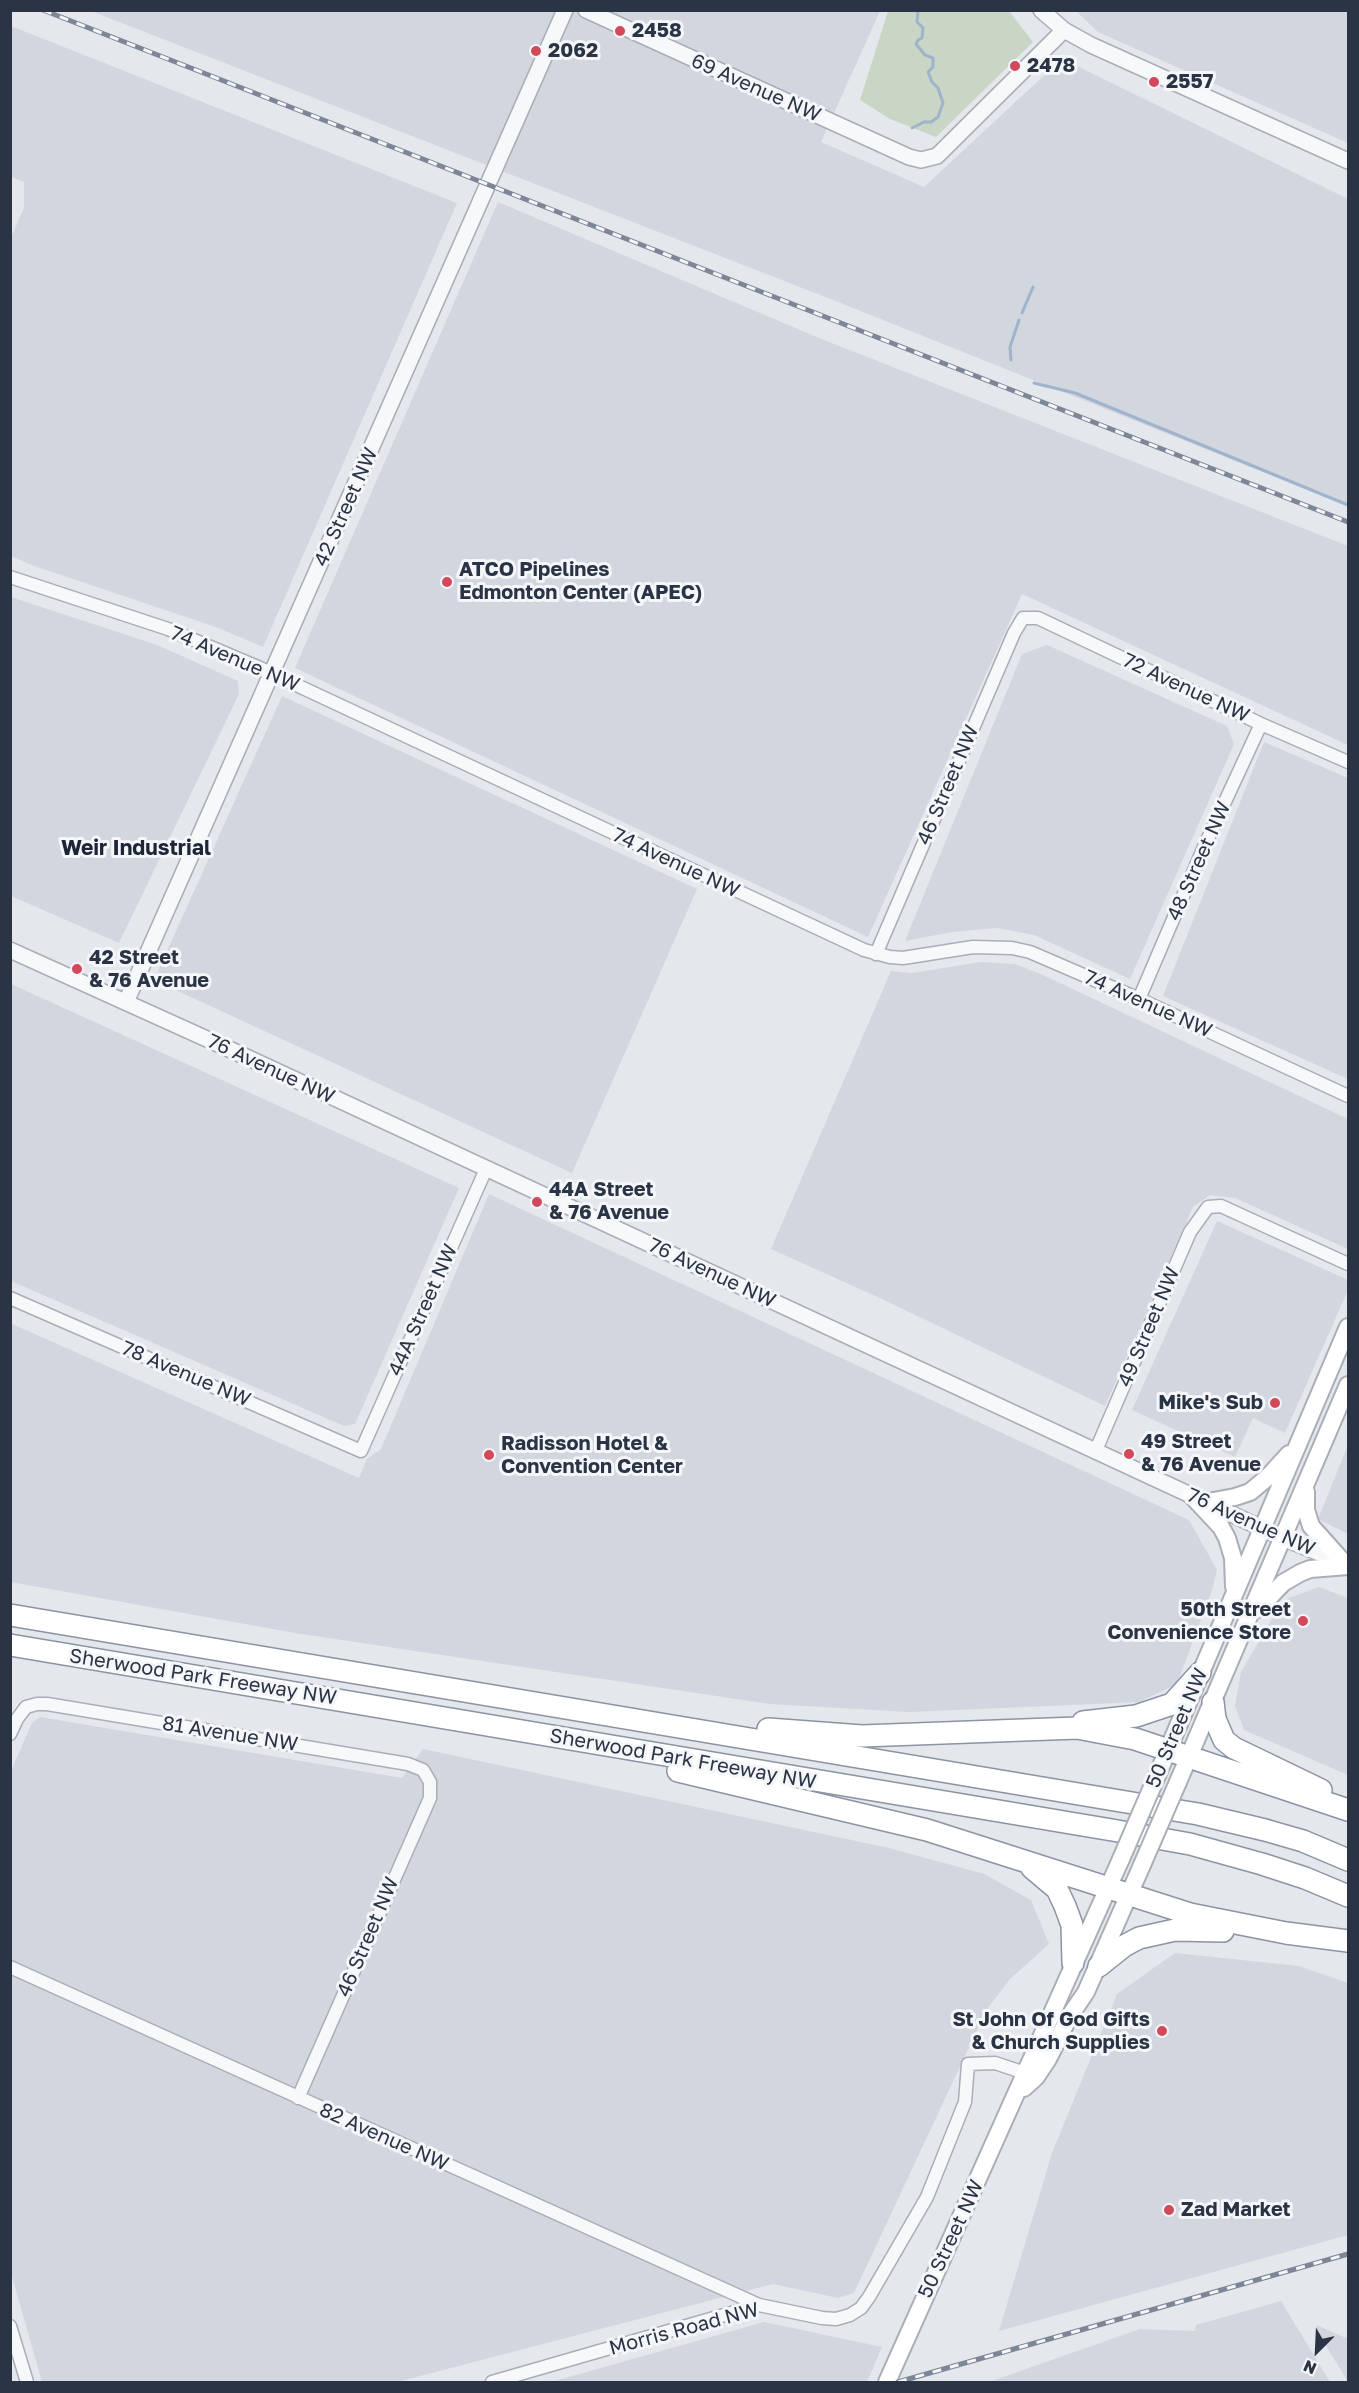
<!DOCTYPE html>
<style>
body{margin:0}
#map{position:relative;width:1359px;height:2393px;overflow:hidden;background:#e4e7ec;font-family:"Golos Text",sans-serif}
canvas{display:block}
.frame{position:absolute;inset:0;border:12px solid #2b3445;pointer-events:none}
.north{position:absolute;left:1287px;top:2321px;width:60px;height:60px;-webkit-text-stroke:4px #f4f6f9;paint-order:stroke;rotate:204deg;font-size:16px;font-weight:700;line-height:24px;text-align:center;color:#2b3445}
.north::after{content:'';display:block;margin:auto;width:21px;height:27px;background:#2b3445;clip-path:polygon(50% 0,100% 100%,50% 72%,0 100%)}
</style>
<div id="map">
<canvas width="1359" height="2393"></canvas>
<div class="frame"></div>
<div class="north">N</div>
</div>
<script>
const ctx = document.querySelector('canvas').getContext('2d');
ctx.lineJoin = 'round';
function fill(path, color) { ctx.fillStyle = color; ctx.fill(path, 'evenodd'); }
const toPath = rows => new Path2D(rows.map(r => 'M' + r).join(''));
function strokePath(path, color, width, dash) { ctx.strokeStyle = color; ctx.lineWidth = width; ctx.lineCap = dash ? 'butt' : 'round'; ctx.setLineDash(dash || []); ctx.stroke(path); }
function write(font, color, halo, rows, align = 'center') {
  ctx.font = font + ' "Golos Text",sans-serif'; ctx.lineWidth = 6; ctx.setLineDash([]); ctx.textBaseline = 'middle'; ctx.strokeStyle = halo; ctx.fillStyle = color; for (const [text, x, y, turn = 0] of rows) {
    ctx.save(); ctx.translate(x, y); ctx.rotate((+turn || 0) * Math.PI / 180); ctx.textAlign = isNaN(turn) ? turn : align; if (halo) ctx.strokeText(text, 0, 0); ctx.fillText(text, 0, 0); ctx.restore();
  }
}
fill(toPath([
 [91,11,880,11,821,142,924,187,1052,68,1069,62,1348,199,1348,506,828,298],
 [1076,11,1348,11,1348,143,1098,32],
 [11,26,457,203,263,647,216,627,34,566,11,556,10,240,24,208,24,182,11,177],
 [498,202,819,338,1348,546,1348,745,1022,594,868,937,295,668],
 [11,597,157,645,238,681,239,694,119,943,11,896],
 [1047,645,1227,726,1234,744,1130,979,1034,935,997,928,952,932,905,941,1022,654],
 [282,696,697,889,572,1173,154,980],
 [1264,742,1348,778,1348,1079,1163,996],
 [981,962,1015,964,1043,975,1348,1119,1348,1249,1235,1198,1210,1195,1193,1207,1105,1406,882,1299,771,1249,891,971,912,973],
 [11,984,459,1188,355,1424,344,1426,11,1281],
 [489,1194,1189,1520,1217,1570,1212,1590,1177,1684,1139,1702,909,1712,770,1704,295,1633,11,1582,10,1323,359,1478,367,1459,381,1449],
 [1217,1221,1348,1280,1348,1290,1285,1433,1253,1418,1235,1457,1132,1410],
 [1348,1445,1348,1534,1318,1519],
 [1319,1587,1348,1598,1348,1775,1244,1730,1235,1706,1241,1672,1283,1600],
 [40,1717,402,1778,423,1749,889,1848,984,1874,1031,1900,1049,1944,1010,1979,987,2009,854,2293,838,2298,773,2284,397,2382,42,2382,11,2273,11,1771,32,1723],
 [1175,1953,1299,1966,1348,1983,1348,2235,999,2331,1052,2153,1117,1994],
 [1281,2301,1330,2382,989,2382,1140,2329,1195,2331,1196,2325],
 [764,2322,882,2347,867,2382,551,2382],
 [1317,2325,1348,2339,1348,2382,1316,2329]
]), '#d2d6de');
fill(toPath([
 [888,11,1009,11,1033,42,936,137,890,119,860,100]
]), '#c9d6c5');
strokePath(toPath([
 [912,128,924,122,931,122,938,117,943,103,938,88,932,82,928,72,933,67,933,58,925,55,916,44,918,40,922,38,923,28,917,22,918,10],
 [1022,313,1033,287],
 [1011,360,1010,347,1019,320],
 [1034,383,1075,393,1348,505]
]), '#9fb4cc', 3);
const minor = toPath([
 [10,577,168,629,260,668,864,950,890,957,903,958,973,947,1012,948,1030,952,1139,999,1348,1096],
 [876,954,1014,633,1023,618,1038,618,1261,724,1348,762],
 [1139,999,1204,847,1261,724],
 [10,1298,361,1451,486,1169],
 [1096,1450,1190,1232,1208,1207,1221,1206,1348,1264],
 [10,1734,17,1719,26,1707,37,1704,47,1704,408,1764,423,1770,430,1782,430,1798,298,2098],
 [10,1967,759,2305],
 [10,2326,27,2382],
 [492,2382,759,2305,822,2318,836,2319,850,2315,861,2308,869,2297,927,2197,965,2102,968,2064,995,2063,1031,2075]
]);
const tertiary = toPath([
 [586,10,909,157,921,160,937,156,1064,30],
 [1041,10,1064,30,1091,45,1348,161],
 [10,950,229,1049,1283,1538,1346,1564],
 [126,1002,565,10]
]);
const secondary = toPath([
 [1306,1492,1306,1510,1311,1526,1344,1563],
 [1191,1495,1221,1527,1227,1538,1233,1558,1234,1587],
 [1208,1502,1235,1497,1250,1492,1268,1477,1289,1454],
 [1258,1609,1283,1583,1300,1573,1310,1569,1348,1566],
 [1156,1778,1348,1327],
 [1178,1782,1348,1385],
 [1024,2088,1036,2077,1048,2059,1069,2017,1086,1992,1142,1865],
 [887,2382,1121,1859]
]);
const motorway = toPath([
 [10,1615,1198,1814,1265,1830,1303,1841,1348,1860],
 [10,1645,1112,1830,1190,1844,1262,1864,1305,1878,1348,1896],
 [1213,1702,1215,1719,1224,1740,1234,1748,1321,1790],
 [1083,1722,1136,1716,1172,1704,1200,1673],
 [768,1729,862,1736,1077,1728,1135,1739,1348,1810],
 [678,1771,927,1830,1190,1914,1286,1933,1348,1941],
 [1032,1868,1057,1889,1065,1906,1072,1925,1073,1963],
 [1099,1966,1124,1946,1139,1938,1175,1930,1223,1931]
]);
strokePath(minor, '#a9aeb7', 15);
strokePath(tertiary, '#a9aeb7', 18);
strokePath(secondary, '#a9aeb7', 20);
strokePath(motorway, '#8b94a3', 24);
strokePath(minor, '#f7f8fa', 12);
strokePath(tertiary, '#f7f8fa', 15);
strokePath(secondary, '#fff', 16);
strokePath(motorway, '#fff', 21);
const rail = toPath([
 [43,10,1348,522],
 [898,2382,1348,2254]
]);
strokePath(rail, '#7d8696', 5);
strokePath(rail, '#f4f6f9', 3, [9]);
const secondaryBridge = toPath([
 [1121,1859,1156,1778],
 [1142,1865,1178,1782]
]);
strokePath(secondaryBridge, '#a9aeb7', 20, []);
strokePath(secondaryBridge, '#fff', 16);
for (const [x, y, r, color] of [
 [620,31,6,"#d1495b"],
 [536,51,6,"#d1495b"],
 [1015,66,6,"#d1495b"],
 [1154,82,6,"#d1495b"],
 [447,582,6,"#d1495b"],
 [77,969,6,"#d1495b"],
 [537,1202,6,"#d1495b"],
 [1275,1403,6,"#d1495b"],
 [1129,1454,6,"#d1495b"],
 [489,1455,6,"#d1495b"],
 [1303,1621,6,"#d1495b"],
 [1162,2031,6,"#d1495b"],
 [1169,2210,6,"#d1495b"]
]) { const dot = new Path2D(); dot.arc(x, y, r, 0, 2 * Math.PI); ctx.fillStyle = color; ctx.fill(dot); strokePath(dot, '#f4f6f9', 2); }
write('bold 20px', '#2b3445', '#f4f6f9', [
 ["2458",632,31],
 ["2062",548,51],
 ["2478",1027,66],
 ["2557",1166,82],
 ["ATCO Pipelines",459,570],
 ["Edmonton Center (APEC)",459,593],
 ["42 Street",89,958],
 ["& 76 Avenue",89,981],
 ["44A Street",549,1190],
 ["& 76 Avenue",549,1213],
 ["Mike's Sub",1263,1403,"right"],
 ["49 Street",1141,1442],
 ["& 76 Avenue",1141,1465],
 ["Radisson Hotel &",501,1444],
 ["Convention Center",501,1467],
 ["50th Street",1291,1610,"right"],
 ["Convenience Store",1291,1633,"right"],
 ["St John Of God Gifts",1150,2020,"right"],
 ["& Church Supplies",1150,2043,"right"],
 ["Zad Market",1181,2210]
], 'left');
write('20px', '#2b3445', '#f4f6f9', [
 ["69 Avenue NW",756,88,24],
 ["42 Street NW",346,507,-66],
 ["74 Avenue NW",235,659,23],
 ["72 Avenue NW",1186,688,25],
 ["46 Street NW",948,785,-67],
 ["48 Street NW",1199,861,-66],
 ["74 Avenue NW",676,863,25],
 ["74 Avenue NW",1148,1004,24],
 ["76 Avenue NW",271,1069,25],
 ["76 Avenue NW",712,1273,25],
 ["44A Street NW",423,1310,-66],
 ["49 Street NW",1149,1327,-67],
 ["78 Avenue NW",186,1374,23],
 ["76 Avenue NW",1251,1522,24],
 ["Sherwood Park Freeway NW",203,1677,9],
 ["50 Street NW",1177,1728,-67],
 ["81 Avenue NW",230,1734,9],
 ["Sherwood Park Freeway NW",683,1759,10],
 ["46 Street NW",368,1937,-67],
 ["82 Avenue NW",384,2137,24],
 ["50 Street NW",951,2239,-65],
 ["Morris Road NW",684,2329,-15]
]);
write('bold 21px', '#1d2536', '#f4f6f9', [
 ["Weir Industrial",136,848]
]);
</script>
